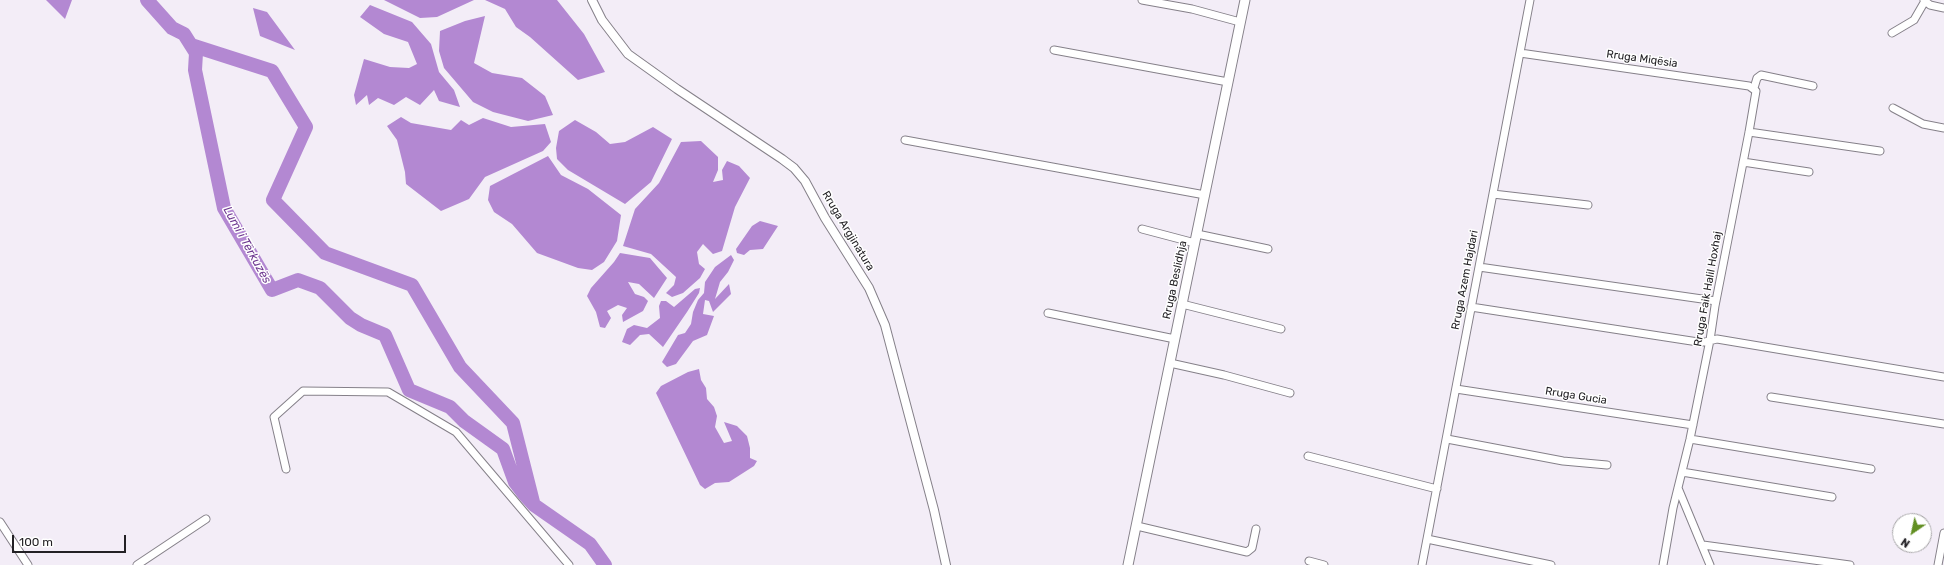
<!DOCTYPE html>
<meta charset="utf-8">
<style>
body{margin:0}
#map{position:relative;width:1944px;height:565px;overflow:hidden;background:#f3edf7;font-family:Rubik,sans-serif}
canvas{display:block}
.north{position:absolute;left:1892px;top:513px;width:40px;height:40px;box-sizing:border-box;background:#fff;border:1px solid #a7a6a8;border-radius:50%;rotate:214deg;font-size:11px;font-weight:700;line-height:16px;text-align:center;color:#232125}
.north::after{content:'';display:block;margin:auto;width:14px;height:18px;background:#628f23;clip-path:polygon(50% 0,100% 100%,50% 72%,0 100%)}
.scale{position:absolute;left:12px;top:535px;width:114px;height:18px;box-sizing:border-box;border:2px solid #232125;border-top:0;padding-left:5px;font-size:12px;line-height:14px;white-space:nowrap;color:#232125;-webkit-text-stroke:3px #fff;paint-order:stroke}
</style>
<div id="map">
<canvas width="1944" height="565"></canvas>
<div class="north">N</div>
<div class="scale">100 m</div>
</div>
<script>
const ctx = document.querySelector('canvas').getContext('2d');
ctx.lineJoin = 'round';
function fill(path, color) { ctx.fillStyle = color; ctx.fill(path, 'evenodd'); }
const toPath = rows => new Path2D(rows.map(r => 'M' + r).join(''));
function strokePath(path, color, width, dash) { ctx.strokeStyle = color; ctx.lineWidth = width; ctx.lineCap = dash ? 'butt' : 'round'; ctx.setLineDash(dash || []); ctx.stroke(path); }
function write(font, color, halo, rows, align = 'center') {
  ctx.font = font + ' Rubik,sans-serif'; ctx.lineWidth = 3; ctx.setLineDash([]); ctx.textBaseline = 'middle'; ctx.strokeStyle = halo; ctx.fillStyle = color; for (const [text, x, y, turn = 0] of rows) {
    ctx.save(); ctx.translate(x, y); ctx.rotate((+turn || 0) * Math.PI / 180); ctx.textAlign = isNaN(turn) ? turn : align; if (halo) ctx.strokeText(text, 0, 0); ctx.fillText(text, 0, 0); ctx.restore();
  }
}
fill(toPath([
 [46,0,72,0,65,19],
 [384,0,474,0,437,17,420,18],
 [485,0,557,0,584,34,605,72,578,80,530,37,516,27,505,9],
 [370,5,412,22,431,44,439,72,454,90,460,107,439,101,434,90,420,105,406,97,394,105,378,98,369,105,367,95,356,105,354,95,364,59,390,67,409,68,417,64,408,42,384,34,360,17],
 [253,8,267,12,295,50,260,36],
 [485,16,474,63,492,73,522,78,545,96,553,115,528,121,493,112,473,102,444,68,439,51,440,31,465,21],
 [401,117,411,123,451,130,461,120,469,125,483,118,511,127,545,124,551,142,543,151,485,177,469,199,441,211,406,184,405,172,397,140,387,126],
 [575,120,596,132,610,144,625,142,653,127,672,139,651,182,625,204,568,170,557,159,556,148,559,131],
 [701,141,718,157,718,170,713,182,723,180,722,170,727,161,739,166,750,178,735,207,722,251,713,254,703,244,697,252,699,264,705,269,700,278,683,293,672,297,666,293,674,285,676,277,651,254,623,246,635,209,659,183,681,142],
 [548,156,561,175,588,189,621,215,617,241,604,262,592,270,578,268,537,253,512,224,494,212,488,200,490,186],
 [760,221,778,226,763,249,750,250,744,255,737,253,736,249,752,226],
 [620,253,650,258,667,278,654,298,639,284,628,282,635,294,644,297,648,301,643,311,623,322,622,315,627,308,618,305,607,311,611,318,605,328,600,327,596,312,587,296,591,288,614,262],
 [731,255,734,260,728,272,720,282,715,299,729,284,731,294,713,312,709,301,705,300,703,314,714,316,707,335,693,341,676,364,667,367,662,362,678,335,685,333,691,324,693,312,698,300,704,293,705,282,715,267],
 [700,288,699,293,687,312,663,347,649,334,640,335,630,345,622,342,627,329,634,325,647,328,660,318,659,306,661,301,666,301,674,307,695,289],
 [699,369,701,380,706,388,707,399,714,407,717,416,715,427,724,443,732,441,724,422,737,426,747,436,750,448,750,458,757,461,754,466,729,482,715,483,705,489,700,485,656,393,661,386,688,372]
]), '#b388d2');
strokePath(toPath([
 [147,0,172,28,184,34,196,53,195,70,224,208,272,290,298,280,320,288,350,318,361,325,385,335,409,390,450,407,464,421,503,449,515,482,524,494,534,505,590,544,605,565],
 [191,45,272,71,306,127,273,200,325,253,412,285,460,367,513,423,533,502]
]), '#b388d2', 14);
const minor = toPath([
 [1142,0,1192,9,1240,22],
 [1924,0,1930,5,1944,8],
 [1892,33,1914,20,1925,1],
 [1054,50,1228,82],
 [1520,53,1749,86,1756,91,1749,132,1715,306,1710,340,1690,439,1673,508,1663,565],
 [1754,88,1757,78,1761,75,1813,86],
 [1893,108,1923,124,1944,128],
 [1749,132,1880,151],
 [905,140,1205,195],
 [1743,162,1809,172],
 [1493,194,1588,205],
 [1142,229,1195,243],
 [1197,234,1268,249],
 [1479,267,1716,301],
 [1182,304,1281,329],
 [1471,307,1698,342,1705,342,1717,339,1944,377],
 [1048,313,1175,339],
 [1170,363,1224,375,1290,393],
 [1456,389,1693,425],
 [1771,397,1944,424],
 [1447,439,1563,461,1607,465],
 [1690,439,1871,469],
 [1308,456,1437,489],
 [286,469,274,417,303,391,388,392,456,432,569,565],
 [1682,472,1832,497],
 [1678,488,1710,565],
 [0,522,28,565],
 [1137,526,1247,552,1252,548,1256,529],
 [1427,539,1551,565],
 [1703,545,1850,565],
 [1309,561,1324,565],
 [137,565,206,519],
 [1422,565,1530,0],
 [1938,565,1944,533]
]);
const tertiary = toPath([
 [592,0,602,20,628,54,677,89,782,159,794,168,805,181,825,218,869,288,885,325,934,510,946,565]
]);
const secondary = toPath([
 [1128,565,1245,0]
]);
strokePath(minor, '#858089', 9);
strokePath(tertiary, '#858089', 10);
strokePath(secondary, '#858089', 11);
strokePath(minor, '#fff', 7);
strokePath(tertiary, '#fff', 8);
strokePath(secondary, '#fff', 9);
write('11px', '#232125', '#fff', [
 ["Rruga Miqësia",1642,59,8],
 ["Rruga Argjinatura",848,231,59],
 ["Rruga Beslidhja",1175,280,-78],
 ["Rruga Azem Hajdari",1465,280,-79],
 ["Rruga Faik Halil Hoxhaj",1708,289,-80],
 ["Rruga Gucia",1576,396,9]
]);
write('italic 12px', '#6e3890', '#fff', [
 ["Lumi i Tërkuzës",247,245,61]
]);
</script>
